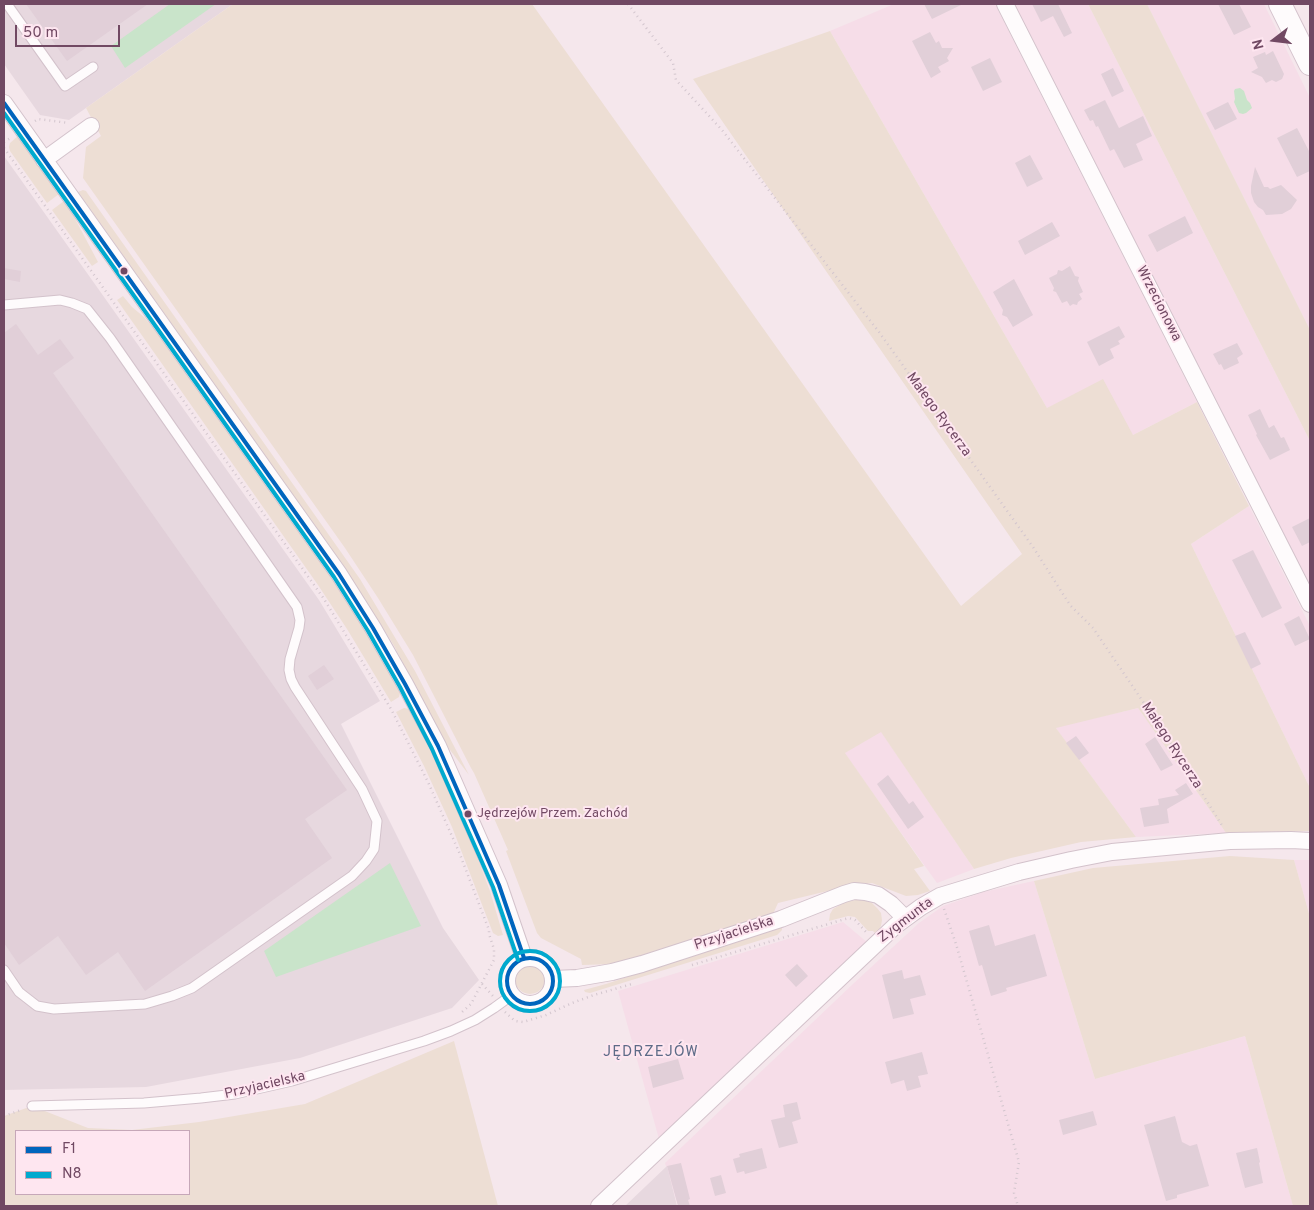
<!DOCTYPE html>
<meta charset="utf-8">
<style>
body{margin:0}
#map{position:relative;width:1314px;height:1210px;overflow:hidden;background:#f5e7ec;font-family:Overpass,sans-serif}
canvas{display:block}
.frame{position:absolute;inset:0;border:5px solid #714963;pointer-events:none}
.legend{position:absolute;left:15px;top:1130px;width:175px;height:65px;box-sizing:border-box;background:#fee6f0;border:1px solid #c6a7b8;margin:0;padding:6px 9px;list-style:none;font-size:15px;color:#714963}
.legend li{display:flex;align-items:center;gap:10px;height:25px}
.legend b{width:25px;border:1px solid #c6a7b8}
.north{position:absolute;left:1249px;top:15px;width:50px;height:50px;-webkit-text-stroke:4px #fee6f0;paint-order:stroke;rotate:255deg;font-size:14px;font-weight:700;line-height:20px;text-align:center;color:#714963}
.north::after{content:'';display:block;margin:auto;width:18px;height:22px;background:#714963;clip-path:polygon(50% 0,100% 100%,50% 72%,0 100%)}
.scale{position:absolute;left:15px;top:25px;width:105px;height:22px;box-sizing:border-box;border:2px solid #714963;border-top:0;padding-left:6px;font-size:15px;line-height:18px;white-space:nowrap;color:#714963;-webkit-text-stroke:4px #fee6f0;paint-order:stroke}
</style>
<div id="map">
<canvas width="1314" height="1210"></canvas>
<div class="frame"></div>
<ul class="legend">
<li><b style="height:6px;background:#0065bd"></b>F1</li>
<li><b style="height:6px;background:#00a9ce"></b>N8</li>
</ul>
<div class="north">N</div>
<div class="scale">50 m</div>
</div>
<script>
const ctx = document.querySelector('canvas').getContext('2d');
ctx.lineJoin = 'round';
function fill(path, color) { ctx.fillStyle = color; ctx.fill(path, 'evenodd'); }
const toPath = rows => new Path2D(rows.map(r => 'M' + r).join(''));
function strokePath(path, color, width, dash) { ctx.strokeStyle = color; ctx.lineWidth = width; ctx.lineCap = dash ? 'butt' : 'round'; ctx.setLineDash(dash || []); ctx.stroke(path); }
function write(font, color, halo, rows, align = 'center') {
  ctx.font = font + ' Overpass,sans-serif'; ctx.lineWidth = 4; ctx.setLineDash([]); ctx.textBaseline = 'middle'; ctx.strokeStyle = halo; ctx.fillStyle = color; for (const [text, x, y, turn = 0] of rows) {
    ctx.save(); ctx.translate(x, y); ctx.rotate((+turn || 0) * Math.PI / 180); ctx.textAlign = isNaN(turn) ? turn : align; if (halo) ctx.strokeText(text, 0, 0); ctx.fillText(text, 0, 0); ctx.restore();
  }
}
fill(toPath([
 [894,4,995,4,1197,402,1133,435,1047,408,830,31],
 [1013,4,1088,4,1310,441,1310,590],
 [1147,4,1264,4,1310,98,1310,330],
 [1249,506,1310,626,1310,788,1191,544],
 [1138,708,1226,833,1136,837,1055,727],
 [881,731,974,869,937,883,844,753],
 [1294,860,1310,860,1310,917],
 [1034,881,1095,1079,1245,1036,1293,1206,678,1206,665,1163,854,983,919,923,943,906,983,892],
 [843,922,868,943,659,1139,618,991]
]), '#f6dde8');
fill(toPath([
 [4,4,233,4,69,120,40,115,4,64],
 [4,156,319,600,380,701,341,724,443,928,479,980,452,1008,300,1058,146,1087,4,1090],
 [667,1166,677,1206,625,1206]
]), '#e7d8df');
fill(toPath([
 [233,4,532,4,961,606,1022,554,693,79,830,31,1047,408,1103,379,1133,435,1197,402,1249,506,1191,544,1310,788,1310,831,1226,833,1138,708,1056,728,1136,837,1081,842,1011,858,974,869,881,732,845,753,924,866,914,869,930,891,918,895,906,896,872,883,836,889,778,903,773,914,642,957,613,964,582,965,581,959,541,938,537,933,506,851,508,850,474,773,471,768,413,655,378,598,345,548,83,178,86,147,101,136,86,108],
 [1088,4,1147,4,1310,330,1310,441],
 [18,136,59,194,47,203,10,151,9,147,10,143],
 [83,190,86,191,88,194,360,579,415,671,469,775,447,746,393,644,343,565,78,192],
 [64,201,72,213,98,262,92,266,52,210],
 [123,296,132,307,144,317,156,331,326,570,361,624,385,666,400,693,399,697,391,702,347,629,318,585,117,300],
 [404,708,409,709,438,766,471,841,490,891,503,935,498,936,493,933,452,827,424,766,396,712],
 [1230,856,1294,860,1310,917,1310,1206,1293,1206,1245,1036,1095,1079,1034,881,1093,868],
 [855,900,864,900,872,903,877,908,881,913,882,920,881,926,876,934,873,931,868,931,855,917,848,916,829,921,830,914,833,909,845,902],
 [782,926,782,930,777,935,590,993,585,992,584,990,606,984],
 '515 979a15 15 0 1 1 30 0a15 15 0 1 1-30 0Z',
 [454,1041,498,1206,4,1206,4,1116,32,1106,88,1128,132,1130,199,1122,305,1104],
 [16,1131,189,1131,189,1194,16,1194]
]), '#edded4');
fill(toPath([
 [170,4,216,4,125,68,111,46],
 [1240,88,1244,91,1247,100,1250,103,1252,108,1246,113,1243,114,1239,113,1234,102,1235,99,1234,91,1235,89],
 [390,863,421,926,276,977,264,951]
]), '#c9e4ca');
fill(toPath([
 [26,4,148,4,67,61],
 [924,4,963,4,932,19],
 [1032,4,1058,4,1072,33,1064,37,1053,16,1041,22],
 [1218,4,1239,4,1251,27,1234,35],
 [930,32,936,43,939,41,942,48,953,48,947,58,949,61,938,67,941,72,931,78,912,41],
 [1273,51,1284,74,1282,79,1276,82,1272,80,1266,83,1262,77,1251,72,1258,68,1253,57,1265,52,1266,55],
 [990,58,1002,82,983,91,971,67],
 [1113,68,1124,91,1112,97,1101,74],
 [1105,100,1119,128,1143,116,1152,136,1136,144,1143,160,1124,168,1114,149,1110,151,1098,126,1096,127,1093,120,1090,121,1084,110],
 [1228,102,1237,119,1215,130,1206,113],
 [1297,128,1310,153,1310,171,1297,177,1277,138],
 [1030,155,1043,179,1027,187,1015,163],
 [1255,167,1264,187,1268,187,1270,189,1281,185,1297,200,1291,209,1282,214,1266,215,1263,210,1258,207,1254,202,1251,193,1251,186],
 [1185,216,1193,233,1157,252,1148,235],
 [1052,222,1060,236,1025,255,1018,241],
 [1070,266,1075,276,1079,277,1078,281,1083,292,1079,294,1082,299,1078,302,1077,305,1073,304,1070,306,1067,301,1062,303,1056,292,1053,291,1054,288,1049,278,1057,274,1058,270,1062,271],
 [4,268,21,271,20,282,4,279],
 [1014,279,1033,315,1013,327,1007,317,1002,315,1003,310,993,292],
 [16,324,38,355,60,339,74,358,53,373,347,790,305,819,332,858,145,991,118,952,86,975,58,936,19,965,4,943,4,333],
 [1119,326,1125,337,1118,341,1120,344,1110,349,1114,358,1099,366,1087,342],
 [1237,343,1243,354,1237,358,1239,363,1224,370,1221,364,1219,365,1213,354],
 [1260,409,1269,428,1274,425,1281,438,1284,437,1290,450,1270,460,1256,435,1257,434,1248,415],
 [1310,518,1310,542,1302,546,1292,527],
 [1253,550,1282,608,1262,618,1232,560],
 [1299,616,1310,639,1295,646,1284,624],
 [1245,632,1261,664,1251,669,1235,636],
 [324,665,334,679,317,690,308,676],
 [1076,736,1089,753,1079,760,1066,743],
 [1155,737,1173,765,1161,771,1145,744],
 [888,775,909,804,913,801,924,817,908,829,877,784],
 [1186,783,1193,794,1167,809,1169,823,1144,827,1140,808,1159,805,1158,799,1179,795,1175,790],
 [989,925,995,946,1035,934,1047,976,1006,988,1007,991,991,996,982,965,979,966,969,931],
 [797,964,808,976,796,987,785,975],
 [902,970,904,979,920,975,926,995,910,999,914,1014,893,1019,882,975],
 [922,1052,928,1074,918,1076,921,1087,907,1091,904,1080,891,1084,885,1062],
 [678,1059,684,1079,653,1088,648,1067],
 [797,1102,801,1119,792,1122,798,1143,779,1148,771,1120,785,1117,783,1105],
 [1093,1111,1097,1125,1063,1135,1059,1120],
 [1175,1116,1182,1142,1190,1146,1197,1144,1209,1186,1177,1195,1177,1198,1166,1201,1144,1125],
 [762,1148,767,1168,745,1174,744,1171,737,1173,733,1159,740,1157,739,1154],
 [1257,1148,1260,1162,1259,1163,1263,1183,1245,1188,1236,1153],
 [681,1163,690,1199,688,1200,690,1206,678,1206,667,1166],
 [721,1175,726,1193,715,1196,710,1178]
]), '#e1cfd8');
const lane = toPath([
 [7,4,65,86,93,67],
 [4,305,60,300,72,303,87,309,110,338,297,607,300,620,299,628,290,659,289,670,291,679,295,687,362,789,377,821,374,849,366,861,352,876,192,988,172,996,145,1004,54,1009,37,1006,19,992,4,970],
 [32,1106,144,1103,201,1098,235,1094,292,1081,424,1041,451,1031,475,1020,494,1008,512,995]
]);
const street = toPath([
 [1005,4,1310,604],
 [4,103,339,574,373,628,405,684,438,746,499,885,524,958],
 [44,160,91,126],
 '507 981a23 23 0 1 1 46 0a23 23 0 1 1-46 0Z',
 [553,979,577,978,612,972,642,964,781,919,844,894,854,891,865,892,878,895,891,904,905,918],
 [599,1206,895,926,921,907,933,900,940,896,1019,872,1071,860,1112,852,1230,841,1291,840,1310,841]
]);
const secondary = toPath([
 [1280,4,1310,64]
]);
strokePath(lane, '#d3c2cb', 11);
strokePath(street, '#d3c2cb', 18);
strokePath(secondary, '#d5c3cd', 24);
strokePath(toPath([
 [628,4,673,63,676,80,722,130,879,332,1033,547,1070,605,1093,628,1167,737,1223,827],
 [35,121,38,119,69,123],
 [4,142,12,137],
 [4,148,324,599,391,709,428,782,459,852,489,930,489,934,494,949,494,960,471,1004,462,1012],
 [944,909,956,944,1019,1162,1014,1193,1018,1206],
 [692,965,845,919,849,918,855,920,866,932],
 [482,984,493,996],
 [505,1012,515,1021,523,1022,546,1015,572,1003,594,995,632,984],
 [4,1116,21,1110]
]), '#d3c6ce', 2.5, [1, 4]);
strokePath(lane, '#fefbfc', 9);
strokePath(street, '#fefbfc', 16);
strokePath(secondary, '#fefbfc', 22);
strokePath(toPath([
 [4,103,339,574,373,628,405,684,438,746,499,885,524,958],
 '507 981a23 23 0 1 1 46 0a23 23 0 1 1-46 0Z'
]), '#0065bd', 4);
strokePath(toPath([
 [4,113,334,577,368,631,400,687,432,749,493,887,518,960],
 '500 981a30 30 0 1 1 60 0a30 30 0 1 1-60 0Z'
]), '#00a9ce', 4);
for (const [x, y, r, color] of [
 [124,271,4.5,"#714963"],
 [468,814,4.5,"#714963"]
]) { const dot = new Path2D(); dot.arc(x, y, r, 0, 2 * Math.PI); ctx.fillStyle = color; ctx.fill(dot); strokePath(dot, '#fee6f0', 2); }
write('13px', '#714963', '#fee6f0', [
 ["Jędrzejów Przem. Zachód",477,814]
], 'left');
write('14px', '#714963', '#fee6f0', [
 ["Wrzecionowa",1158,304,63],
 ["Małego Rycerza",938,415,54],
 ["Małego Rycerza",1171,746,57],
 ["Zygmunta",906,921,-37],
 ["Przyjacielska",734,934,-18],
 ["Przyjacielska",265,1086,-13]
]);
ctx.letterSpacing = '1px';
write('15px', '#5d6b87', '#fee6f0', [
 ["JĘDRZEJÓW",651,1053]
]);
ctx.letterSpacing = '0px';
</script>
